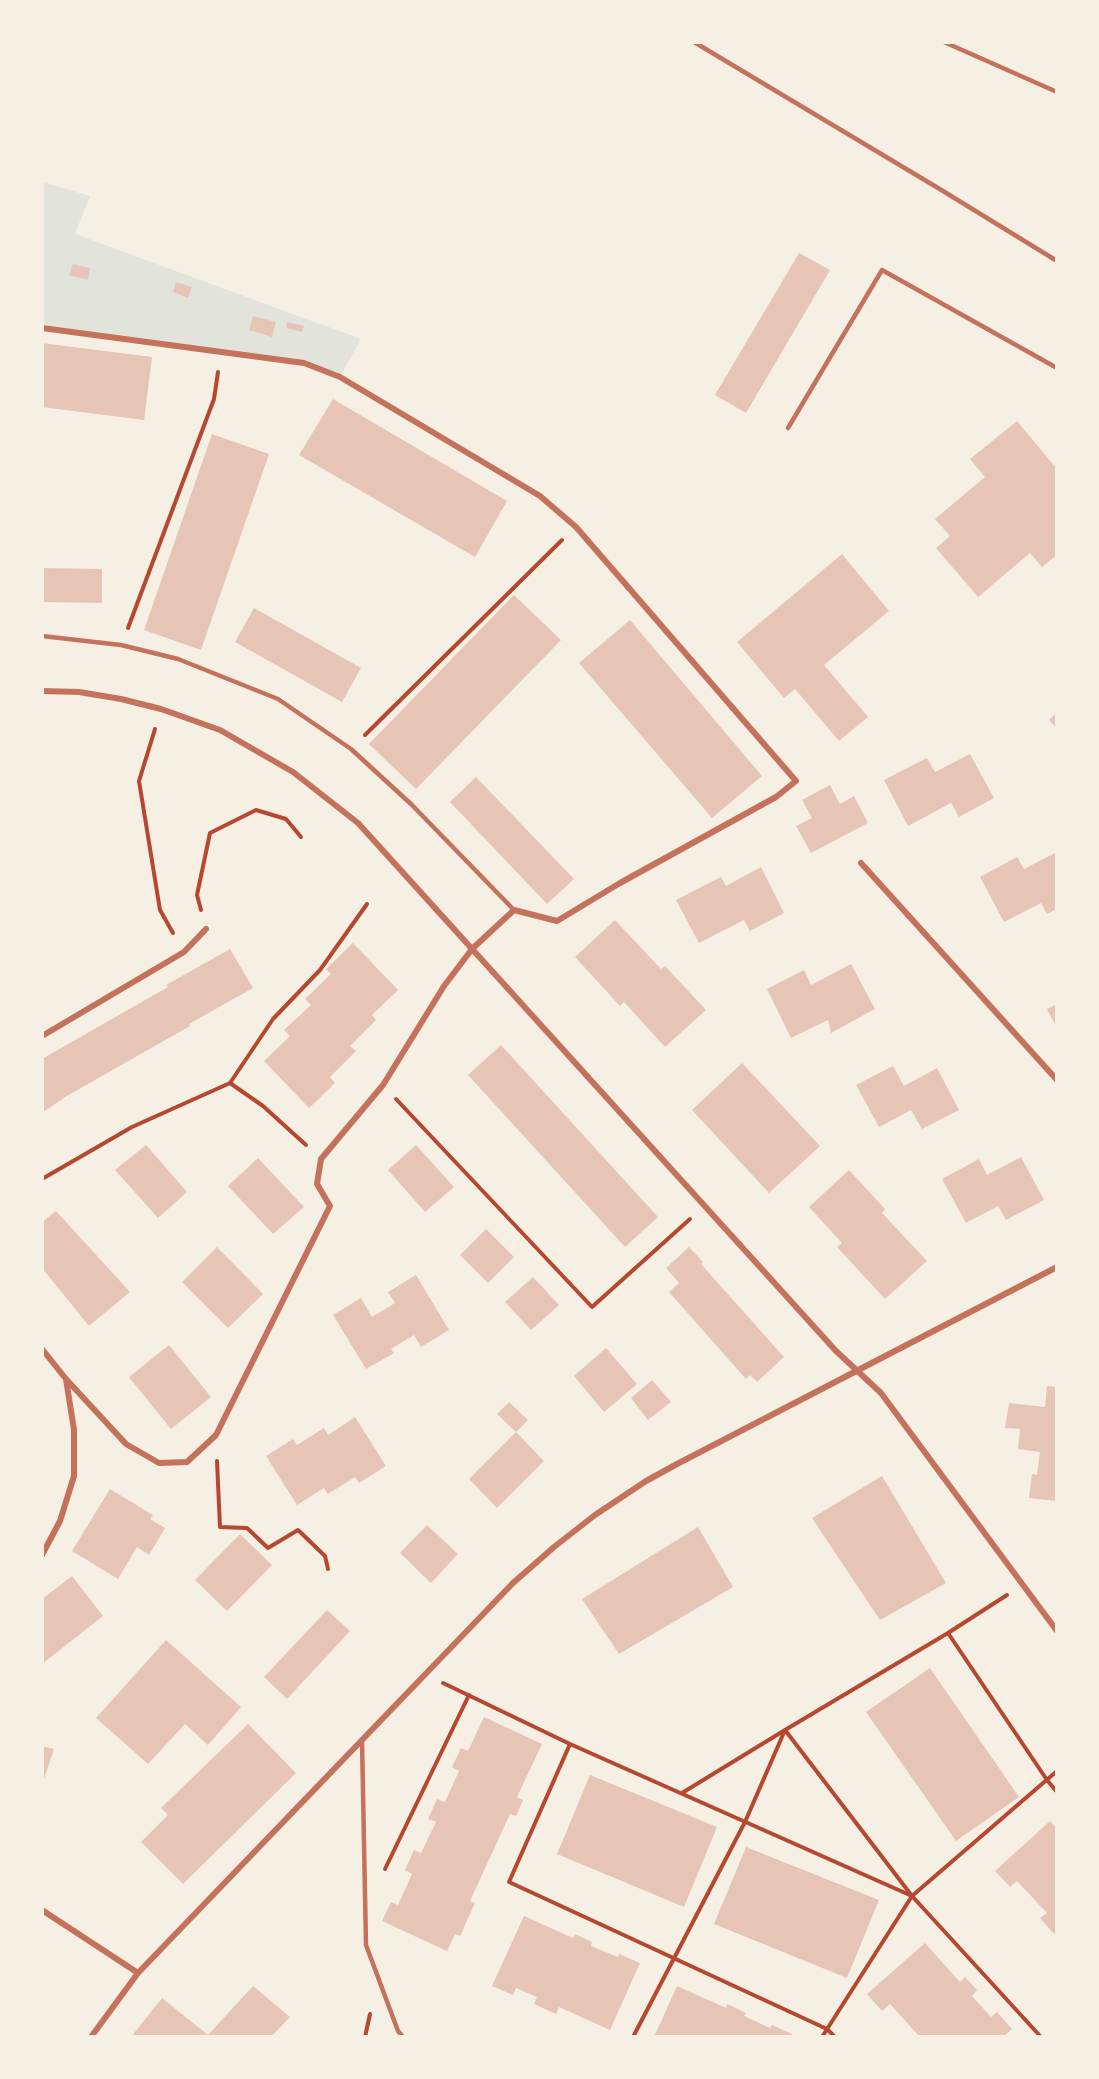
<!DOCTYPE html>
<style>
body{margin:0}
#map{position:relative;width:1099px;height:2079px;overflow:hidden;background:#f6efe4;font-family:Poppins,sans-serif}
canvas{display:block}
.frame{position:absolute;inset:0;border:44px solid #f6efe4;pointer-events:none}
</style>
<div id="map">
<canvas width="1099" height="2079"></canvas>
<div class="frame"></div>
</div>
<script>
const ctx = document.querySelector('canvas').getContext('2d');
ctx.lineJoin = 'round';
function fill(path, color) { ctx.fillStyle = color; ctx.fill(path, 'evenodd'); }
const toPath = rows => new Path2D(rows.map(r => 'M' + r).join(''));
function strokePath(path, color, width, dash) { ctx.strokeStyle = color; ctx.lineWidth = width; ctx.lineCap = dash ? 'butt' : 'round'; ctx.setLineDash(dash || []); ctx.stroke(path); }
fill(toPath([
 [42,182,90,196,75,234,361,339,340,377,304,363,42,328]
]), '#e2e4dc');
fill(toPath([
 [799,253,830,270,746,413,715,395],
 [73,264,90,268,88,280,69,275],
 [176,282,192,287,188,298,173,292],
 [253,316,276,322,272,337,249,330],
 [287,322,304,326,302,332,286,328],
 [42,343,152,357,144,420,42,407],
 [333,399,507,501,475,557,299,455],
 [1017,421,1057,469,1057,555,1042,567,1030,553,978,597,936,548,950,536,935,519,985,477,970,459],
 [212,434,269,454,201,650,144,630],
 [842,554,889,611,824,665,868,717,839,741,795,689,784,698,737,642],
 [42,568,102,569,102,603,42,602],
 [514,595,561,640,416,789,369,744],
 [254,608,361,668,342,702,235,642],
 [630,620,762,776,712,818,579,663],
 [1057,712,1057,729,1049,720],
 [970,754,994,798,959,817,951,803,908,826,884,780,927,758,935,772],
 [476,777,574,879,547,904,450,802],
 [830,785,840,804,854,796,868,823,811,853,796,826,812,818,802,800],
 [1057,852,1057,909,1047,914,1041,903,1004,922,980,877,1017,857,1024,869],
 [761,867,784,913,750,931,744,920,699,943,676,900,721,877,726,886],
 [615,920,661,969,665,966,706,1010,665,1047,624,1002,620,1006,575,957],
 [353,943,398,990,372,1015,376,1020,350,1046,356,1051,330,1077,335,1083,309,1108,264,1061,290,1036,284,1030,311,1005,305,999,331,974,326,969],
 [230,949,253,988,189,1024,190,1026,65,1097,42,1113,42,1059,168,987,166,985],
 [851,964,875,1009,831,1033,828,1020,791,1038,767,989,804,970,811,985],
 [1057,1004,1057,1028,1047,1009],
 [501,1045,658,1217,625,1247,468,1075],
 [742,1063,820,1146,769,1193,692,1110],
 [893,1066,904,1086,937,1068,959,1110,922,1129,911,1110,879,1127,856,1085],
 [146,1145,187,1192,158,1218,115,1170],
 [416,1145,454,1187,425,1212,388,1170],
 [1021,1157,1044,1200,1006,1220,998,1206,966,1223,942,1179,979,1159,987,1175],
 [258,1158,304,1207,273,1234,228,1186],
 [849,1170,885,1209,882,1213,927,1261,885,1299,837,1247,842,1243,809,1207],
 [56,1211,130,1292,89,1326,42,1268,42,1222],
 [486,1229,514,1257,488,1283,460,1255],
 [217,1247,263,1294,228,1328,182,1282],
 [689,1247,703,1262,701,1264,784,1357,757,1382,750,1375,746,1379,669,1292,679,1283,666,1268],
 [416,1275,449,1330,421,1347,414,1335,391,1349,394,1353,366,1369,333,1315,361,1298,372,1317,395,1303,388,1292],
 [533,1277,559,1305,531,1330,505,1302],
 [169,1345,211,1397,171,1429,129,1377],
 [606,1348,637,1384,604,1412,574,1376],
 [652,1380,671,1402,648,1420,631,1398],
 [1047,1386,1057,1387,1057,1501,1029,1498,1032,1474,1037,1475,1040,1452,1018,1449,1020,1429,1005,1428,1009,1403,1045,1407],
 [509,1402,528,1420,516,1432,497,1414],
 [355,1417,386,1466,359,1483,355,1477,328,1494,324,1488,297,1505,266,1456,293,1439,297,1445,324,1428,328,1435],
 [516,1432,544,1461,497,1508,469,1479],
 [882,1476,946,1583,880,1620,812,1518],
 [110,1489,153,1515,150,1519,165,1528,149,1555,137,1547,118,1579,72,1551],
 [427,1525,458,1554,431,1583,400,1553],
 [698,1527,733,1587,619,1654,582,1599],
 [240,1534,272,1565,227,1611,195,1580],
 [72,1576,103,1616,42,1664,42,1599],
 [327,1610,350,1631,287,1699,264,1677],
 [166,1640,241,1707,208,1745,185,1724,148,1764,96,1718],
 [930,1668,1019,1797,956,1841,866,1712],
 [484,1717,542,1744,517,1797,523,1800,516,1816,510,1814,470,1901,475,1903,460,1936,455,1934,447,1951,382,1921,391,1902,398,1905,412,1874,405,1870,414,1850,421,1853,436,1822,428,1819,437,1799,445,1802,459,1771,452,1767,461,1748,468,1751],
 [248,1724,296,1773,183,1884,141,1842,168,1815,161,1808],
 [42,1746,54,1749,42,1785],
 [590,1775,717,1827,684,1907,557,1854],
 [1050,1821,1057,1828,1057,1931,1054,1934,1040,1918,1047,1913,1017,1881,1010,1887,995,1871],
 [746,1847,879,1900,847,1978,714,1924],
 [524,1916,573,1938,575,1934,592,1942,591,1946,618,1957,619,1954,640,1963,610,2030,559,2007,556,2014,534,2004,537,1997,516,1988,513,1995,492,1986],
 [925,1943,960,1982,965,1977,977,1990,972,1996,991,2017,997,2012,1012,2029,1003,2037,920,2037,890,2004,882,2011,867,1994],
 [253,1986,290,2017,271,2037,131,2037,162,1998,208,2035],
 [677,1986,726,2008,727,2004,746,2013,744,2016,770,2028,772,2025,792,2034,790,2037,654,2037]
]), '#e6c5b7');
strokePath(toPath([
 [128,628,214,399,218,372],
 [155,729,139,781,160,910,173,933],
 [365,735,562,540],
 [201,910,197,895,210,833,256,810,286,819,301,837],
 [230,1083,263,1106,306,1145],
 [396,1099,592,1307,690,1219],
 [42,1179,132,1127,230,1083,273,1019,320,970,367,904],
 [217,1461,220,1527,247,1528,268,1548,298,1530,325,1556,328,1569],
 [948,1633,1047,1780,1057,1792],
 [443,1683,570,1744],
 [682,1793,785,1730,912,1896],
 [385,1869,469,1695],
 [365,2037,370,2014],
 [633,2037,745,1822,785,1730,948,1633,1007,1595],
 [822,2037,912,1896,1057,1771],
 [835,2037,827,2029,509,1882,570,1744,912,1896,1041,2037]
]), '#b5482f', 4);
strokePath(toPath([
 [694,42,943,191,1057,261],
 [944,42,1057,92],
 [788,428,882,270,1057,368],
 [42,636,121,645,178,659,278,699,351,749,411,804,514,910],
 [362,1740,366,1945,398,2031,403,2037]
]), '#c5725c', 4.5);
strokePath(toPath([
 [42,328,304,363,340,377,540,496,576,527,796,781,776,797,620,883,557,921,514,910,472,949,444,986,383,1085,321,1159,317,1184,330,1206,216,1435,187,1462,159,1463,126,1444,66,1379],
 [42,691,79,692,121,699,161,709,220,730,293,772,358,823,836,1351,881,1393,1057,1631],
 [861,863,1057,1080],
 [42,1036,184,952,206,929],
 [42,1349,66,1379,74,1430,74,1476,60,1521,42,1555],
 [42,1910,138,1973],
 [91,2037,138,1973,513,1583,554,1547,595,1515,646,1481,677,1464,1057,1267]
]), '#c5725c', 6);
</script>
